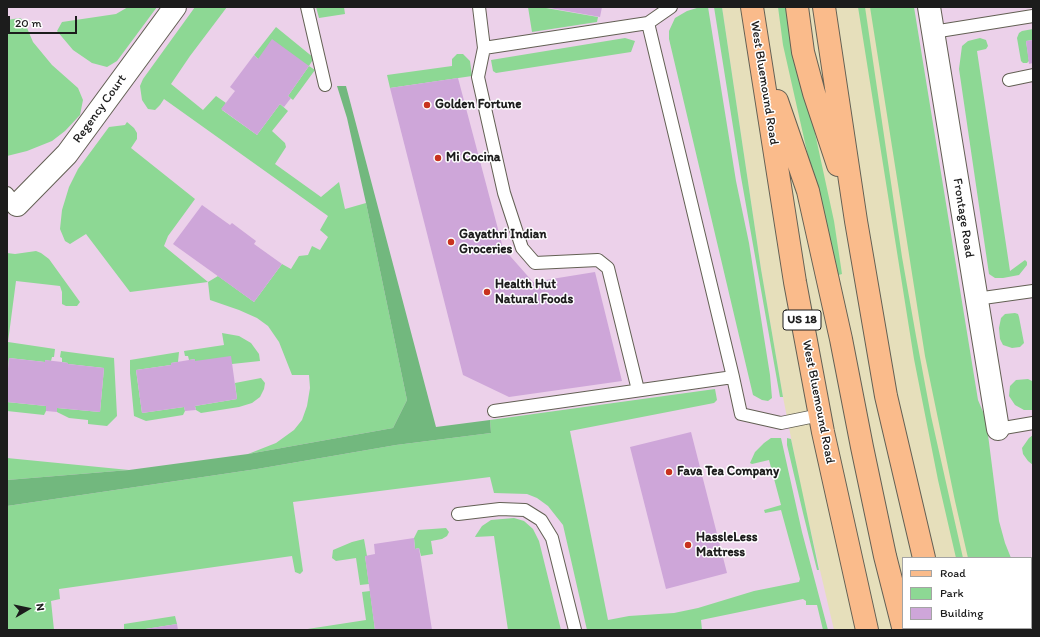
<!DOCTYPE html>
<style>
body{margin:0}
#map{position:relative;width:1040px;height:637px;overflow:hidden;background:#e6dfbb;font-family:Itim,sans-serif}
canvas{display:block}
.frame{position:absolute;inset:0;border:8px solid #1c1c1c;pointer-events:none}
.legend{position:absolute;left:902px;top:557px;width:130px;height:72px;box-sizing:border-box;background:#fff;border:1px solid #a4a4a4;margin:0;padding:5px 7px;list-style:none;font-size:12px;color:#1c1c1c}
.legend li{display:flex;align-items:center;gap:8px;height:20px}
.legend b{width:20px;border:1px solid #a4a4a4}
.north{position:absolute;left:8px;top:589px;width:40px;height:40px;-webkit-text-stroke:3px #fff;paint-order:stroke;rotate:81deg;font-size:11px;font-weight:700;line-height:16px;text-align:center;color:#1c1c1c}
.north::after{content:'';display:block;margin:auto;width:14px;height:18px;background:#1c1c1c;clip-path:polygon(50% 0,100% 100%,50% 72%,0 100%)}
.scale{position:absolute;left:8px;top:16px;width:69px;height:18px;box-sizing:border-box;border:2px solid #1c1c1c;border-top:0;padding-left:5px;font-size:12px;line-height:14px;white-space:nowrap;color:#1c1c1c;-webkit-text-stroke:3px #fff;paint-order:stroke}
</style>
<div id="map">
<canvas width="1040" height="637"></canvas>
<div class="frame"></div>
<ul class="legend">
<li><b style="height:5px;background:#fabb8b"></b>Road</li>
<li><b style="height:11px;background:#8dd894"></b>Park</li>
<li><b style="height:11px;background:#cea6d9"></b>Building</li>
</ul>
<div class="north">N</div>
<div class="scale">20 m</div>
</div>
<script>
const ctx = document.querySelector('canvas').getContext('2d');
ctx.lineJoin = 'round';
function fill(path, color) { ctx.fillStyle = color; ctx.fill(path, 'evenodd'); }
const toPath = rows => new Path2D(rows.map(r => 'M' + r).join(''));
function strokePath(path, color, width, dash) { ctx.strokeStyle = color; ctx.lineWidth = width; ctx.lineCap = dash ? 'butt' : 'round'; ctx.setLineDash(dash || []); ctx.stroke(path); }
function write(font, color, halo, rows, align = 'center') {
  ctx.font = font + ' Itim,sans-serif'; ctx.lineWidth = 3; ctx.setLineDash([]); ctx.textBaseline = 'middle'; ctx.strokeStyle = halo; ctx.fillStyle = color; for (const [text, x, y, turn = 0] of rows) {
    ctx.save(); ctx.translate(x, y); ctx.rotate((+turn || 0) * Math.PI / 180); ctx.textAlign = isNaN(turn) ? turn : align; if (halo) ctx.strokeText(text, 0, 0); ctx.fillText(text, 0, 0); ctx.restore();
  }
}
fill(toPath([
 [7,7,722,7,761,269,783,397,801,489,834,630,7,630],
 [905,7,1033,7,1033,599,1031,597,1031,558,997,558]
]), '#ecd1ea');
fill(toPath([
 [128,7,157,7,117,61,107,67,92,63,73,50,57,31,62,22,116,14],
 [195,7,227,7,190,56,171,84,203,110,216,96,226,103,222,110,257,135,280,104,288,111,272,131,285,143,286,147,275,164,321,197,339,182,345,209,366,203,407,400,393,428,248,454,276,443,294,430,302,420,307,406,310,388,309,375,292,375,279,342,268,326,257,318,239,310,210,300,208,282,130,292,86,234,70,244,65,241,60,229,62,210,69,187,78,169,109,127,125,125,127,122,134,128,137,133,137,139,131,148,195,199,168,236,164,246,208,282,218,276,254,302,282,264,291,269,299,256,308,255,312,246,320,250,328,237,320,230,328,216,164,99,160,105,155,110,148,109,142,100,140,86,143,79],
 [316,7,344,7,345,14,319,18],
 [528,7,546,7,546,8,598,17,597,22,532,32],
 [700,7,708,7,736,181,749,243,770,375,772,398,768,401,762,400,753,395,669,39,669,31,675,18,687,11],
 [714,7,722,7,761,269,783,397,780,397,741,177],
 [778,7,790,7,813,124,834,221,842,274,835,276,783,45],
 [858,7,865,7,902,257,916,336,931,416,963,558,956,558,938,480,914,359],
 [870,7,914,7,978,400,986,419,999,521,1005,543,1011,558,968,558,955,501,925,356],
 [20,18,24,21,33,42,52,65,78,88,83,100,80,115,65,131,52,141,27,151,7,156,7,20],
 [276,27,314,58,309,66,315,70,293,100,288,96,309,66,258,59,254,55],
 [1033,29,1033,40,1026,41,1029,61,1027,63,1023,63,1021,61,1017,38,1019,33,1022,31],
 [625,38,635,41,631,52,496,73,493,71,491,60],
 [980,38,986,40,988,46,986,49,977,51,1010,271,1025,260,1027,262,1027,265,1019,275,1003,278,995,278,989,274,959,69,962,46,968,41],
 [457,54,463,54,470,61,472,76,390,88,387,75,452,66,452,59],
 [36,251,41,253,49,259,80,302,77,306,66,306,62,304,62,292,60,286,16,281,8,342,55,349,54,357,52,357,51,361,45,360,45,362,9,358,7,379,7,253,15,254],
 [1015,313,1018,314,1019,317,1024,343,1020,347,1012,348,1003,345,1000,339,999,328,1001,318,1005,314],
 [222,333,239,336,251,343,259,354,260,361,232,364,195,361,195,359,189,360,188,356,185,356,184,351,224,345],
 [61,351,114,358,117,416,107,426,88,424,88,420,69,418,57,412,57,408,100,412,104,368,68,364,68,363,62,362,62,358,60,357],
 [179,352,178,362,171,363,171,365,136,370,142,413,184,407,185,411,183,415,146,421,134,416,130,373,130,360],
 [261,378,265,383,264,389,260,397,252,403,239,407,201,413,196,410,195,406,237,399,235,383],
 [1028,379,1032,381,1033,410,1024,410,1015,405,1009,396,1010,386,1016,380],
 [715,389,717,400,714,403,570,431,608,620,629,616,674,613,698,608,754,591,799,582,800,579,781,510,765,513,764,510,781,505,769,460,752,464,750,463,755,452,764,443,771,438,781,438,802,532,828,630,823,630,817,605,806,605,806,601,803,599,701,620,702,630,587,630,563,525,548,506,537,498,527,494,494,493,490,477,293,502,303,571,300,574,295,572,292,556,59,589,60,599,51,601,54,630,7,630,7,506,257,469,396,445,491,433,490,420],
 [7,402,46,406,46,411,44,415,7,411],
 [1033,435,1033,465,1028,461,1023,454,1022,448,1029,438],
 [787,438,791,439,819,570,817,570,803,513,787,445],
 [7,458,129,470,7,480],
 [514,518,524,521,533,529,539,541,561,630,508,630,494,536,475,537,476,535,482,526,491,520],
 [446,528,449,532,447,536,442,539,431,541,433,554,421,556,419,548,415,549,414,538,418,530],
 [364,539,367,556,365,556,369,584,360,585,356,558,336,561,332,558,333,550,352,542],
 [1031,585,1033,587,1033,630,986,630,985,628,1031,628],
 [370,591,375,630,301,630,366,620,362,592],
 [175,616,177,624,139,630,124,630,124,624]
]), '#8dd894');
fill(toPath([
 [337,86,346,86,436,427,490,420,491,433,396,445,257,469,7,506,7,480,129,470,248,454,393,428,407,400,366,203,347,118]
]), '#72b87e');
fill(toPath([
 [544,7,602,7,600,17],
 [272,39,309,66,288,96,291,98,284,107,280,104,257,135,221,109,235,91,230,87,254,55,258,59],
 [1033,40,1033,63,1029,64,1026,41],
 [458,78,503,248,533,282,595,272,622,381,509,397,463,375,390,88],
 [202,205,230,225,232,223,256,241,254,244,282,264,254,302,173,244],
 [231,356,237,399,195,406,196,410,185,411,184,407,142,413,136,370,171,365,171,363,195,359,195,361],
 [9,358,45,362,45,360,62,362,68,363,68,364,104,368,100,412,57,408,57,412,46,411,46,406,7,402,7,379],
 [691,432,727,573,666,589,630,447],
 [414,538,415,549,419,548,432,630,375,630,365,556,375,554,374,544],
 [177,624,178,630,145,630,145,629]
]), '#cea6d9');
const lane = toPath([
 [307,7,325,85],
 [479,7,484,48,648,23],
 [933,32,1033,16],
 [484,48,478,77,504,193,522,248,535,263,598,260,608,268,638,390],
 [1009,80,1033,75],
 [7,193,17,205],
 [976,299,1033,291],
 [733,377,741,414,781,423,820,415],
 [494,411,733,377,648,23,671,7],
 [998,429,1033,423],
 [458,514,500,509,525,510,541,520,552,538,575,630]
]);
const street = toPath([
 [929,7,998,429],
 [17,205,67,154,175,7]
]);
const primary = toPath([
 [752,7,795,282,823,432,867,630],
 [797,7,803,52,814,93,838,165],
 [824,7,856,221,886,396,924,558],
 [777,101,808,191,841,339,862,447,885,556,903,627],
 [941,628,942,630]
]);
strokePath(lane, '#636054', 14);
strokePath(street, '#636054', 24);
strokePath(primary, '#636054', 24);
strokePath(lane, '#fff', 12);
strokePath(street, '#fff', 22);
strokePath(primary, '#fabb8b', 22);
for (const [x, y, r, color] of [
 [427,105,4,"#c8321e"],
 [438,158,4,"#c8321e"],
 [451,242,4,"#c8321e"],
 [487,292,4,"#c8321e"],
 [669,472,4,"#c8321e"],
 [688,545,4,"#c8321e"]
]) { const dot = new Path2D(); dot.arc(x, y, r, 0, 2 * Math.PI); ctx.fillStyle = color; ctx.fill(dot); strokePath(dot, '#fff', 1.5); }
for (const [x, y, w] of [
 [802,320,38]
]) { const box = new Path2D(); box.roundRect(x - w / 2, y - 10, w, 20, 3); ctx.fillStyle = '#fff'; ctx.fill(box); strokePath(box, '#1c1c1c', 1); }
write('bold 12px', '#1c1c1c', null, [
 ["US 18",802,320]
]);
write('13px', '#1c1c1c', '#fff', [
 ["West Bluemound Road",764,83,81],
 ["Regency Court",100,109,-54],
 ["Frontage Road",963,218,81],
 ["West Bluemound Road",818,402,79]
]);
write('bold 13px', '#1c1c1c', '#fff', [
 ["Golden Fortune",435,105],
 ["Mi Cocina",446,158],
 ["Gayathri Indian",459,235],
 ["Groceries",459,250],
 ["Health Hut",495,285],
 ["Natural Foods",495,300],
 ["Fava Tea Company",677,472],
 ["HassleLess",696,538],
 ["Mattress",696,553]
], 'left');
</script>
